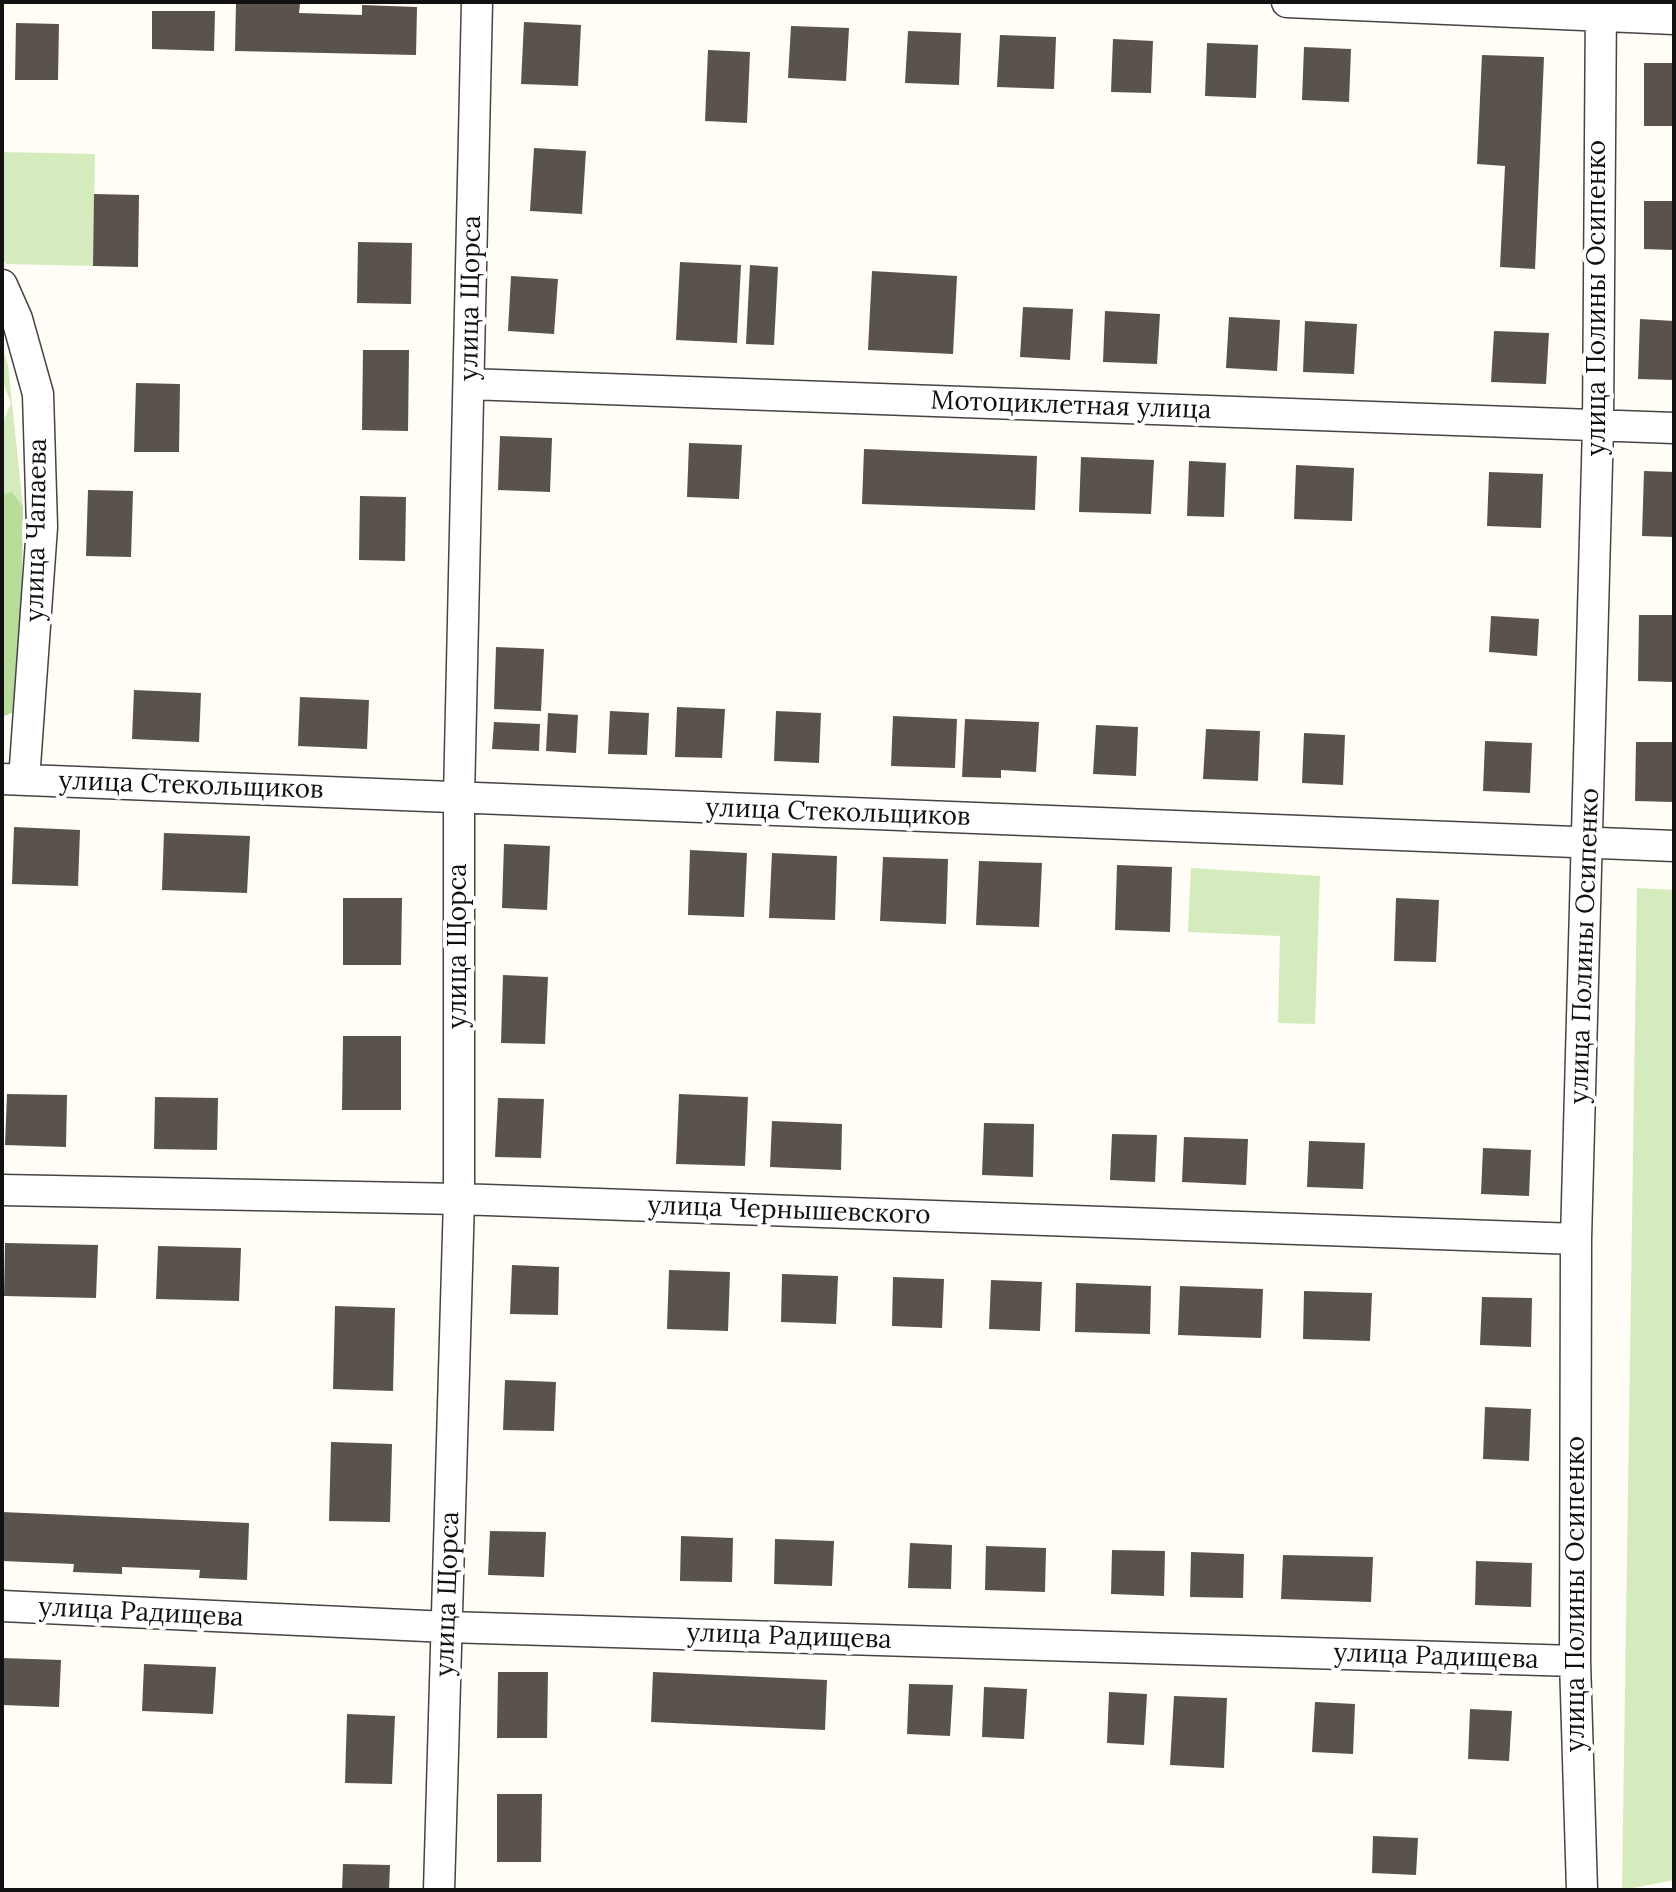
<!DOCTYPE html>
<meta charset="utf-8">
<style>
body{margin:0}
#map{position:relative;width:1676px;height:1892px;overflow:hidden;background:#fffdf5;font-family:Lora,serif}
canvas{display:block}
.frame{position:absolute;inset:0;border:4px solid #111;pointer-events:none}
</style>
<div id="map">
<canvas width="1676" height="1892"></canvas>
<div class="frame"></div>
</div>
<script>
const ctx = document.querySelector('canvas').getContext('2d');
ctx.lineJoin = 'round';
function fill(path, color) { ctx.fillStyle = color; ctx.fill(path, 'evenodd'); }
const toPath = rows => new Path2D(rows.map(r => 'M' + r).join(''));
function strokePath(path, color, width, dash) { ctx.strokeStyle = color; ctx.lineWidth = width; ctx.lineCap = dash ? 'butt' : 'round'; ctx.setLineDash(dash || []); ctx.stroke(path); }
function write(font, color, halo, rows, align = 'center') {
  ctx.font = font + ' Lora,serif'; ctx.lineWidth = 8; ctx.setLineDash([]); ctx.textBaseline = 'middle'; ctx.strokeStyle = halo; ctx.fillStyle = color; for (const [text, x, y, turn = 0] of rows) {
    ctx.save(); ctx.translate(x, y); ctx.rotate((+turn || 0) * Math.PI / 180); ctx.textAlign = isNaN(turn) ? turn : align; if (halo) ctx.strokeText(text, 0, 0); ctx.fillText(text, 0, 0); ctx.restore();
  }
}
fill(toPath([
 [2,152,95,154,93,266,6,264,2,257],
 [2,346,8,365,23,507,12,493,2,495,2,424,11,403,2,380],
 [1191,868,1320,876,1315,1024,1278,1023,1280,936,1188,932],
 [1637,888,1674,890,1674,1880,1622,1890]
]), '#d5ebbd');
fill(toPath([
 [12,492,23,507,22,584,16,711,2,717,2,495]
]), '#b9dc9c');
fill(toPath([
 [236,2,300,4,299,13,362,15,362,5,417,7,416,55,235,51],
 [152,11,215,11,214,51,152,49],
 [524,22,581,25,578,86,521,84],
 [16,23,59,24,58,80,15,80],
 [791,26,849,28,846,81,788,78],
 [908,31,961,33,959,85,905,83],
 [1000,35,1056,37,1054,89,997,87],
 [1113,39,1153,41,1151,93,1111,92],
 [1207,43,1258,45,1256,98,1205,96],
 [1304,47,1351,49,1349,102,1302,100],
 [708,50,750,52,747,123,705,121],
 [1482,55,1544,57,1535,269,1500,267,1505,166,1477,164],
 [1644,63,1674,63,1674,126,1644,126],
 [534,148,586,151,582,214,530,211],
 [94,194,139,195,138,267,93,266],
 [1644,201,1674,201,1674,250,1644,249],
 [358,242,412,243,411,304,357,303],
 [680,262,741,265,737,343,676,340],
 [750,265,778,267,774,345,746,344],
 [872,271,957,276,953,354,868,350],
 [511,276,558,279,554,334,508,331],
 [1023,307,1073,309,1070,360,1020,357],
 [1105,311,1160,314,1157,364,1103,362],
 [1229,317,1280,320,1277,371,1226,368],
 [1640,319,1674,321,1674,380,1638,379],
 [1305,321,1357,324,1354,374,1303,372],
 [1494,331,1549,333,1546,384,1491,382],
 [363,350,409,350,408,431,362,430],
 [136,383,180,384,179,452,134,452],
 [500,436,552,438,550,492,498,490],
 [689,443,742,445,739,499,687,497],
 [864,449,1037,456,1035,510,862,504],
 [1081,457,1154,460,1151,514,1079,512],
 [1189,461,1226,463,1224,517,1187,516],
 [1296,465,1354,468,1352,521,1294,519],
 [1644,471,1674,472,1674,537,1642,536],
 [1489,472,1543,474,1541,528,1487,526],
 [88,490,133,491,131,557,86,556],
 [360,496,406,497,405,561,359,560],
 [1639,615,1674,615,1674,682,1638,681],
 [1491,616,1539,619,1537,656,1489,652],
 [496,647,544,649,541,711,494,709],
 [134,690,201,693,199,742,132,739],
 [300,697,369,700,367,749,298,746],
 [677,707,725,709,722,758,675,757],
 [610,711,649,713,647,755,608,754],
 [776,711,821,713,819,763,774,761],
 [548,713,578,715,576,753,546,751],
 [893,716,957,719,955,768,891,766],
 [965,719,1039,722,1036,772,1001,770,1001,778,962,777],
 [494,722,540,724,539,751,492,749],
 [1096,725,1138,727,1136,776,1093,774],
 [1206,729,1260,731,1258,781,1203,779],
 [1304,733,1345,735,1343,785,1302,783],
 [1485,741,1532,743,1530,793,1483,791],
 [1636,742,1674,742,1674,802,1635,801],
 [14,827,80,830,78,886,12,884],
 [164,833,250,836,247,893,162,890],
 [504,844,550,846,547,910,502,908],
 [690,850,747,853,744,917,688,915],
 [772,853,837,856,835,920,769,918],
 [883,857,948,859,946,924,880,921],
 [979,861,1042,863,1039,927,976,925],
 [1117,865,1172,867,1170,932,1115,930],
 [343,898,402,898,401,965,343,965],
 [1396,898,1439,900,1436,962,1394,961],
 [503,975,548,977,545,1044,501,1043],
 [343,1036,401,1036,401,1110,342,1110],
 [7,1094,67,1095,66,1147,5,1145],
 [679,1094,748,1097,745,1166,676,1164],
 [155,1097,218,1098,217,1150,154,1149],
 [498,1098,544,1099,541,1158,495,1157],
 [772,1121,842,1124,841,1170,770,1167],
 [984,1123,1034,1124,1033,1177,982,1175],
 [1112,1134,1157,1135,1155,1182,1110,1180],
 [1184,1137,1248,1139,1246,1185,1182,1182],
 [1309,1141,1365,1143,1363,1189,1307,1187],
 [1483,1148,1531,1150,1529,1196,1481,1194],
 [5,1243,98,1245,96,1298,4,1296],
 [158,1246,241,1248,239,1301,156,1299],
 [512,1265,559,1267,558,1315,510,1314],
 [669,1270,730,1272,728,1331,667,1329],
 [782,1274,838,1276,836,1324,781,1322],
 [893,1277,944,1279,942,1328,892,1326],
 [991,1280,1042,1282,1040,1331,989,1329],
 [1076,1283,1151,1286,1150,1334,1075,1332],
 [1180,1286,1263,1289,1261,1338,1178,1335],
 [1304,1291,1372,1293,1370,1341,1303,1339],
 [1482,1297,1532,1298,1531,1347,1480,1345],
 [335,1306,395,1308,393,1391,333,1389],
 [505,1380,556,1382,554,1431,503,1430],
 [1485,1407,1531,1409,1529,1461,1483,1459],
 [331,1442,392,1444,390,1522,329,1521],
 [2,1512,249,1523,247,1580,199,1578,200,1570,122,1567,122,1574,73,1572,74,1564,2,1561],
 [490,1531,546,1532,544,1577,488,1575],
 [681,1536,733,1538,732,1582,680,1581],
 [775,1539,834,1541,832,1586,774,1584],
 [910,1543,952,1545,951,1589,908,1588],
 [986,1546,1046,1548,1045,1592,985,1590],
 [1112,1550,1165,1551,1164,1596,1111,1594],
 [1191,1552,1244,1554,1243,1598,1190,1597],
 [1283,1555,1373,1557,1371,1602,1281,1599],
 [1476,1561,1532,1563,1531,1607,1475,1605],
 [2,1658,61,1660,59,1707,2,1705],
 [144,1664,216,1667,213,1714,142,1711],
 [498,1672,548,1672,547,1738,497,1738],
 [653,1672,827,1680,825,1730,651,1722],
 [909,1684,953,1685,950,1736,907,1734],
 [984,1687,1027,1689,1024,1739,982,1737],
 [1109,1692,1147,1694,1144,1745,1107,1743],
 [1174,1696,1227,1698,1224,1768,1170,1765],
 [1315,1702,1355,1704,1353,1754,1312,1752],
 [1470,1709,1512,1711,1509,1761,1468,1759],
 [347,1714,395,1716,392,1784,345,1783],
 [497,1794,542,1794,541,1862,497,1862],
 [1373,1836,1418,1838,1416,1875,1372,1873],
 [343,1864,390,1865,389,1890,342,1890]
]), '#5a524d');
const minor = toPath([
 [1287,2,1674,19],
 [2,285,17,319,38,394,42,527,24,780],
 [469,384,1674,428],
 [2,779,1674,846],
 [2,1190,459,1199,1576,1239],
 [2,1606,447,1627,1575,1661],
 [439,1890,459,1199,459,797,477,2],
 [1582,1890,1575,1661,1576,1239,1598,426,1601,2]
]);
strokePath(minor, '#444', 33);
strokePath(minor, '#fff', 30);
write('26px', '#111', '#fff', [
 ["улица Щорса",471,298,-89],
 ["улица Полины Осипенко",1598,298,-90],
 ["Мотоциклетная улица",1071,406,2],
 ["улица Чапаева",37,530,-89],
 ["улица Стекольщиков",191,786,2],
 ["улица Стекольщиков",838,813,2],
 ["улица Щорса",459,946,-90],
 ["улица Полины Осипенко",1585,946,-88],
 ["улица Чернышевского",789,1211,2],
 ["улица Щорса",448,1594,-88],
 ["улица Полины Осипенко",1577,1594,-90],
 ["улица Радищева",141,1613,3],
 ["улица Радищева",789,1637,2],
 ["улица Радищева",1436,1657,2]
]);
</script>
